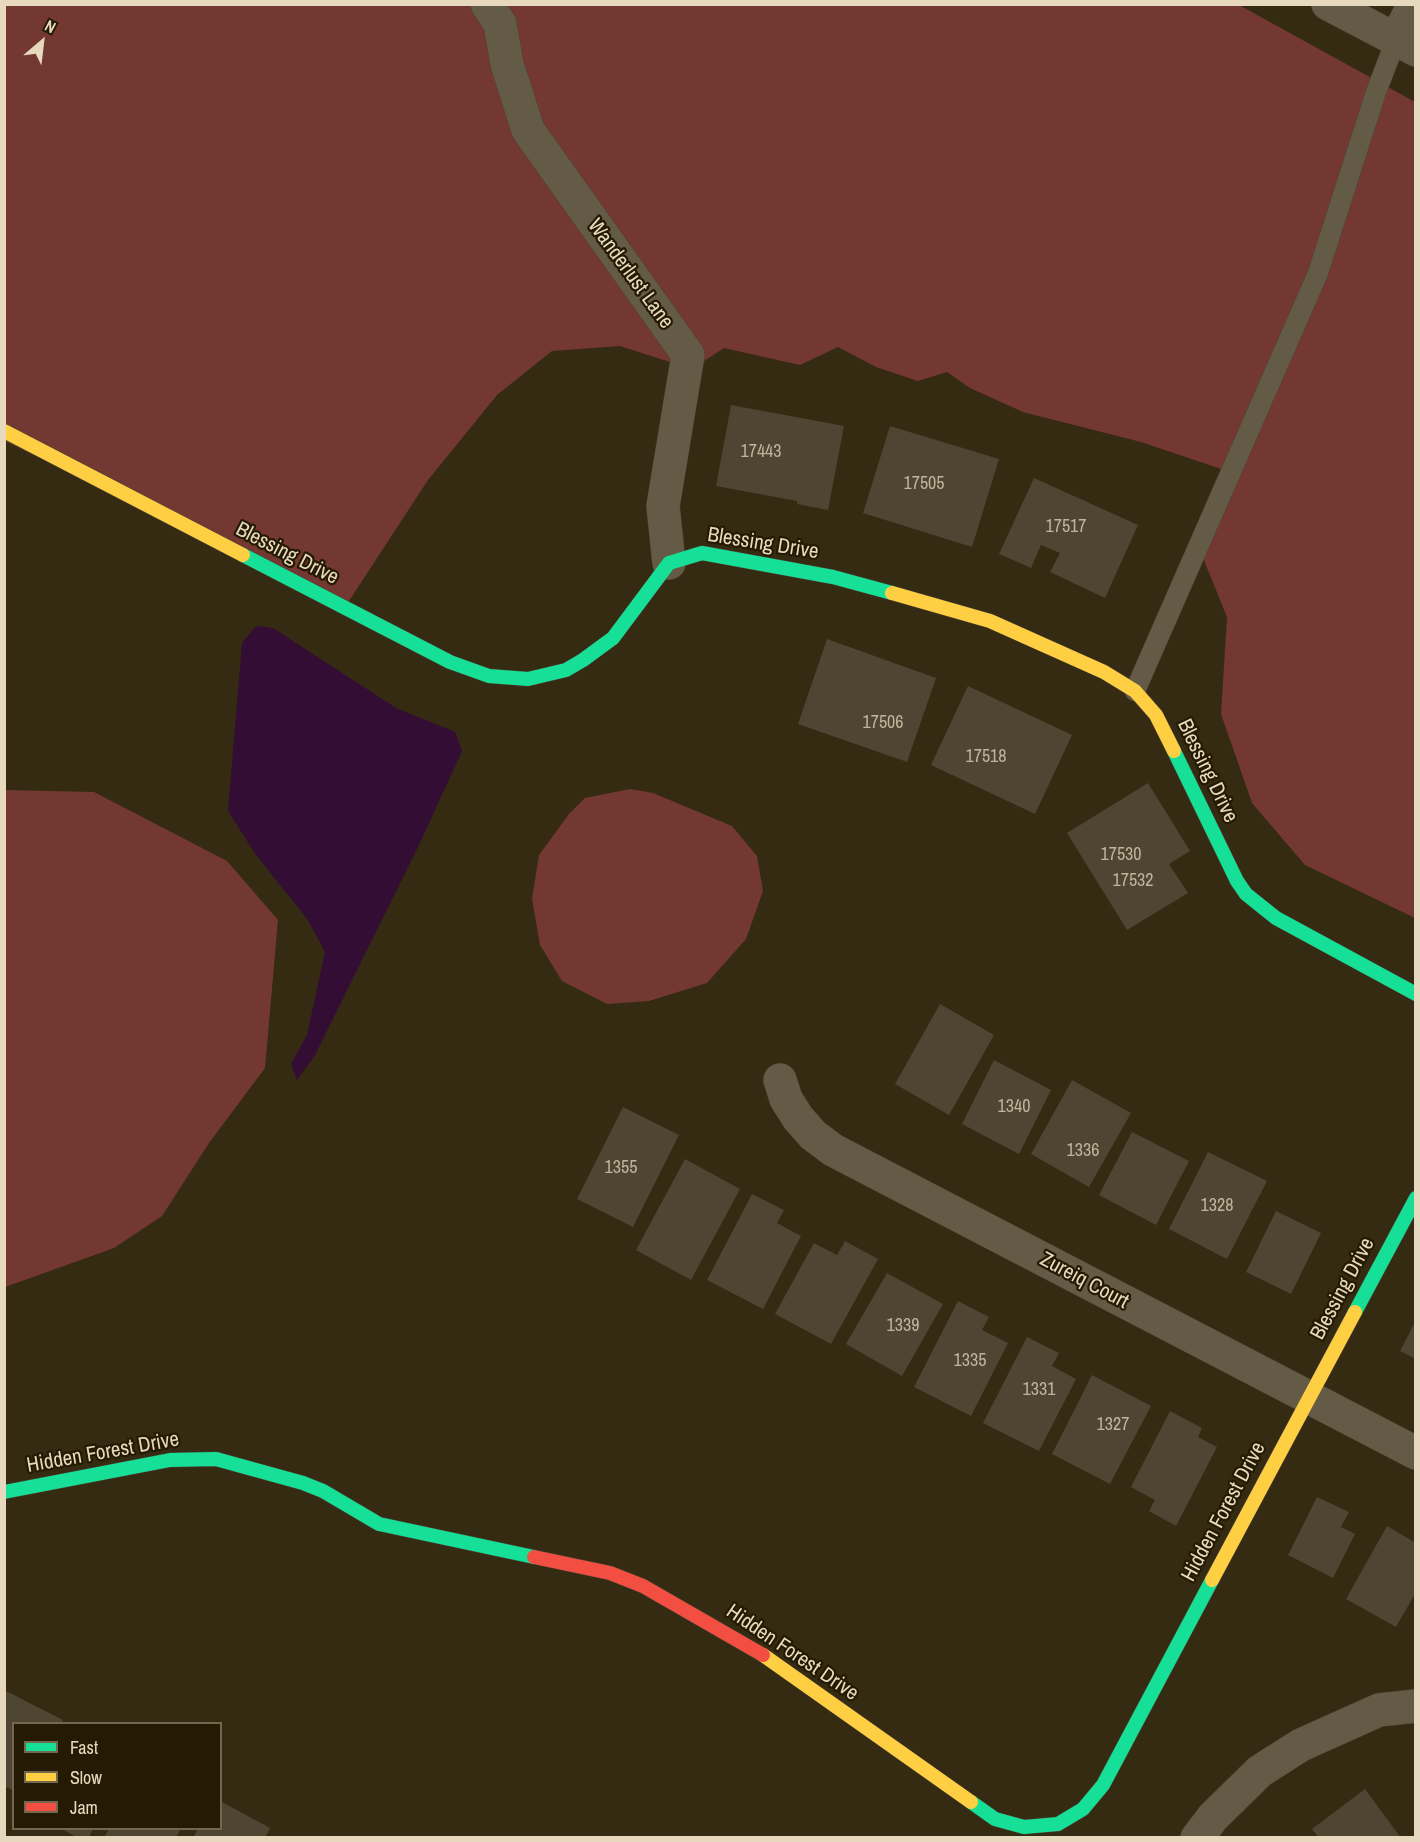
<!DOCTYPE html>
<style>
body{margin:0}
#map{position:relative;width:1420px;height:1842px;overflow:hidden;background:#352b13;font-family:"Archivo Narrow",sans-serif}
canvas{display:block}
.frame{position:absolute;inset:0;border:6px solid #e7d9be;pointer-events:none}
.legend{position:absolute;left:12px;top:1722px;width:210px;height:108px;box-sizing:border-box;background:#251b04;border:2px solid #73674e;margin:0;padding:8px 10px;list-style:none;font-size:18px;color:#e7d9be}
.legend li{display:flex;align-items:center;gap:12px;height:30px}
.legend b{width:30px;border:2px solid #73674e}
.north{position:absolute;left:12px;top:12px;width:60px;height:60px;-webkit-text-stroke:4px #251b04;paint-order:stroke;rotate:28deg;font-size:16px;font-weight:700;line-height:24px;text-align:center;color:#e7d9be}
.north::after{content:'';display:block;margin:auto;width:21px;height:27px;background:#e7d9be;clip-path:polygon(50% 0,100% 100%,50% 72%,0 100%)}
</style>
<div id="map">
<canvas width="1420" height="1842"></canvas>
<div class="frame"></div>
<ul class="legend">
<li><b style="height:8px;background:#16e098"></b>Fast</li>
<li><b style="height:8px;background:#ffcf43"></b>Slow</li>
<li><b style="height:8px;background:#f24e42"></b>Jam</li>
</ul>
<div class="north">N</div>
</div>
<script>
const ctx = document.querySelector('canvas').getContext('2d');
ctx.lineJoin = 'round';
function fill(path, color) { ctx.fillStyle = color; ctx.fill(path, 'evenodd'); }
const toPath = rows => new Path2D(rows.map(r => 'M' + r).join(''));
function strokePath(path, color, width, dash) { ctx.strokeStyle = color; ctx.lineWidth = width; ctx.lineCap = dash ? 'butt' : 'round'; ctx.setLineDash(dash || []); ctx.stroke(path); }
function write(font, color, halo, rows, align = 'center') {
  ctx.font = font + ' "Archivo Narrow",sans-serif'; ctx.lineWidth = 4.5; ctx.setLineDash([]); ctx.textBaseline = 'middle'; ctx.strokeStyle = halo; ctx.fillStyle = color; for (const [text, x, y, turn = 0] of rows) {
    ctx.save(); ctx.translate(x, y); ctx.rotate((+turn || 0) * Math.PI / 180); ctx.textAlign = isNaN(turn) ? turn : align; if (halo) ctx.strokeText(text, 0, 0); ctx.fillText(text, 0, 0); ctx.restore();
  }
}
fill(toPath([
 [4,5,1239,5,1415,102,1415,918,1305,865,1252,803,1221,714,1227,617,1203,558,1233,473,1141,442,1023,412,970,388,947,372,918,381,876,367,838,347,800,365,724,348,692,369,620,346,552,351,497,395,428,480,345,607,5,441],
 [630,789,653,793,732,826,757,856,763,891,746,939,707,983,649,1001,607,1004,562,981,540,945,532,899,539,855,569,814,585,798],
 [5,790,94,792,227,861,278,920,265,1068,209,1143,162,1216,114,1248,5,1287]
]), '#743832');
fill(toPath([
 [256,626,273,628,396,708,455,732,462,751,418,847,314,1057,297,1080,291,1064,307,1035,325,952,308,920,256,855,228,811,242,643]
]), '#330d33');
fill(toPath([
 [731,405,844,426,828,510,797,504,797,501,716,486],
 [890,426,999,459,972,547,863,513],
 [1034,478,1138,525,1105,598,1050,572,1060,553,1041,545,1031,568,999,554],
 [827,639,936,678,907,762,798,724],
 [968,686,1072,735,1035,814,931,765],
 [1148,783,1190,851,1169,864,1188,893,1127,930,1067,833],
 [940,1004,994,1035,949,1115,895,1084],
 [994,1060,1051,1090,1019,1154,962,1124],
 [1072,1080,1131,1113,1089,1187,1031,1154],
 [623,1107,679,1135,633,1227,577,1199],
 [1132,1132,1189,1161,1156,1225,1099,1195],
 [1208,1152,1267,1181,1227,1259,1169,1229],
 [685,1159,740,1189,691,1280,636,1250],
 [752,1194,784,1210,777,1223,801,1236,763,1309,707,1280],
 [1276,1211,1321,1233,1291,1294,1246,1272],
 [845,1241,878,1259,831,1344,775,1314,814,1243,837,1255],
 [887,1273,943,1304,902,1376,846,1344],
 [958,1301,989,1317,982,1330,1008,1343,971,1416,914,1387],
 [1416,1320,1416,1359,1400,1351],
 [1027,1337,1059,1353,1052,1366,1076,1379,1039,1451,983,1423],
 [1092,1375,1151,1406,1110,1484,1052,1454],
 [1170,1411,1202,1428,1198,1437,1217,1447,1176,1526,1149,1511,1155,1500,1131,1487],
 [1317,1497,1349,1512,1341,1527,1355,1534,1333,1578,1288,1555],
 [1387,1526,1416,1543,1416,1592,1396,1627,1346,1599],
 [6,1691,63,1720,61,1724,14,1724,14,1791,4,1786],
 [1365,1789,1401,1838,1319,1838,1312,1829],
 [220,1801,270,1828,265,1838,193,1838,198,1828,220,1828],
 [60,1828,93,1828,89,1838,78,1838],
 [109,1828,181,1828,176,1838,104,1838]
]), '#4e4533');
const lane = toPath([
 [1135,691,1318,273,1376,92,1396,40]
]);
const street = toPath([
 [487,4,500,24,507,64,528,130,688,355,663,506,669,563],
 [1328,4,1416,50],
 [1396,40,1414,4],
 [780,1080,786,1099,798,1118,813,1135,833,1150,1416,1453],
 [1197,1838,1213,1817,1260,1771,1301,1745,1379,1710,1416,1706]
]);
const fast = toPath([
 [243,555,450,662,489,676,528,679,566,670,583,660,613,638,669,563,702,553,833,577,892,593],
 [1174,751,1237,881,1246,894,1276,918,1416,994],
 [1355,1312,1416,1198],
 [4,1492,170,1460,216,1459,303,1483,323,1491,379,1524,534,1557],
 [971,1802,995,1819,1024,1827,1058,1824,1083,1809,1103,1785,1212,1580]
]);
const slow = toPath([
 [4,431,243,555],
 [892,593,990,621,1104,672,1135,691,1156,715,1174,751],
 [1212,1580,1355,1312],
 [763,1655,971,1802]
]);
const jam = toPath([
 [534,1557,610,1573,643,1586,763,1655]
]);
strokePath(lane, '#4d4432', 21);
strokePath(street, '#4d4432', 34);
strokePath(fast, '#4d4432', 15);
strokePath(slow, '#4d4432', 15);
strokePath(jam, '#4d4432', 15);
strokePath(lane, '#645b47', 20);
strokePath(street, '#645b47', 33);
strokePath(fast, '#16e098', 14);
strokePath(slow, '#ffcf43', 14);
strokePath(jam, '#f24e42', 14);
write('18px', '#c1b49b', null, [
 ["17443",761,452],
 ["17505",924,484],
 ["17517",1066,527],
 ["17506",883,723],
 ["17518",986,757],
 ["17530",1121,855],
 ["17532",1133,881],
 ["1340",1014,1107],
 ["1336",1083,1151],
 ["1355",621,1168],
 ["1328",1217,1206],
 ["1339",903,1326],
 ["1335",970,1361],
 ["1331",1039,1390],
 ["1327",1113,1425]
]);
write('21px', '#e7d9be', '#251b04', [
 ["Wanderlust Lane",630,274,54],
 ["Blessing Drive",763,544,9],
 ["Blessing Drive",287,554,27],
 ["Blessing Drive",1207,771,64],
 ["Zureiq Court",1084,1281,28],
 ["Blessing Drive",1343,1289,-62],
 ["Hidden Forest Drive",103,1453,-10],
 ["Hidden Forest Drive",1224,1512,-62],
 ["Hidden Forest Drive",792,1653,34]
]);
</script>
